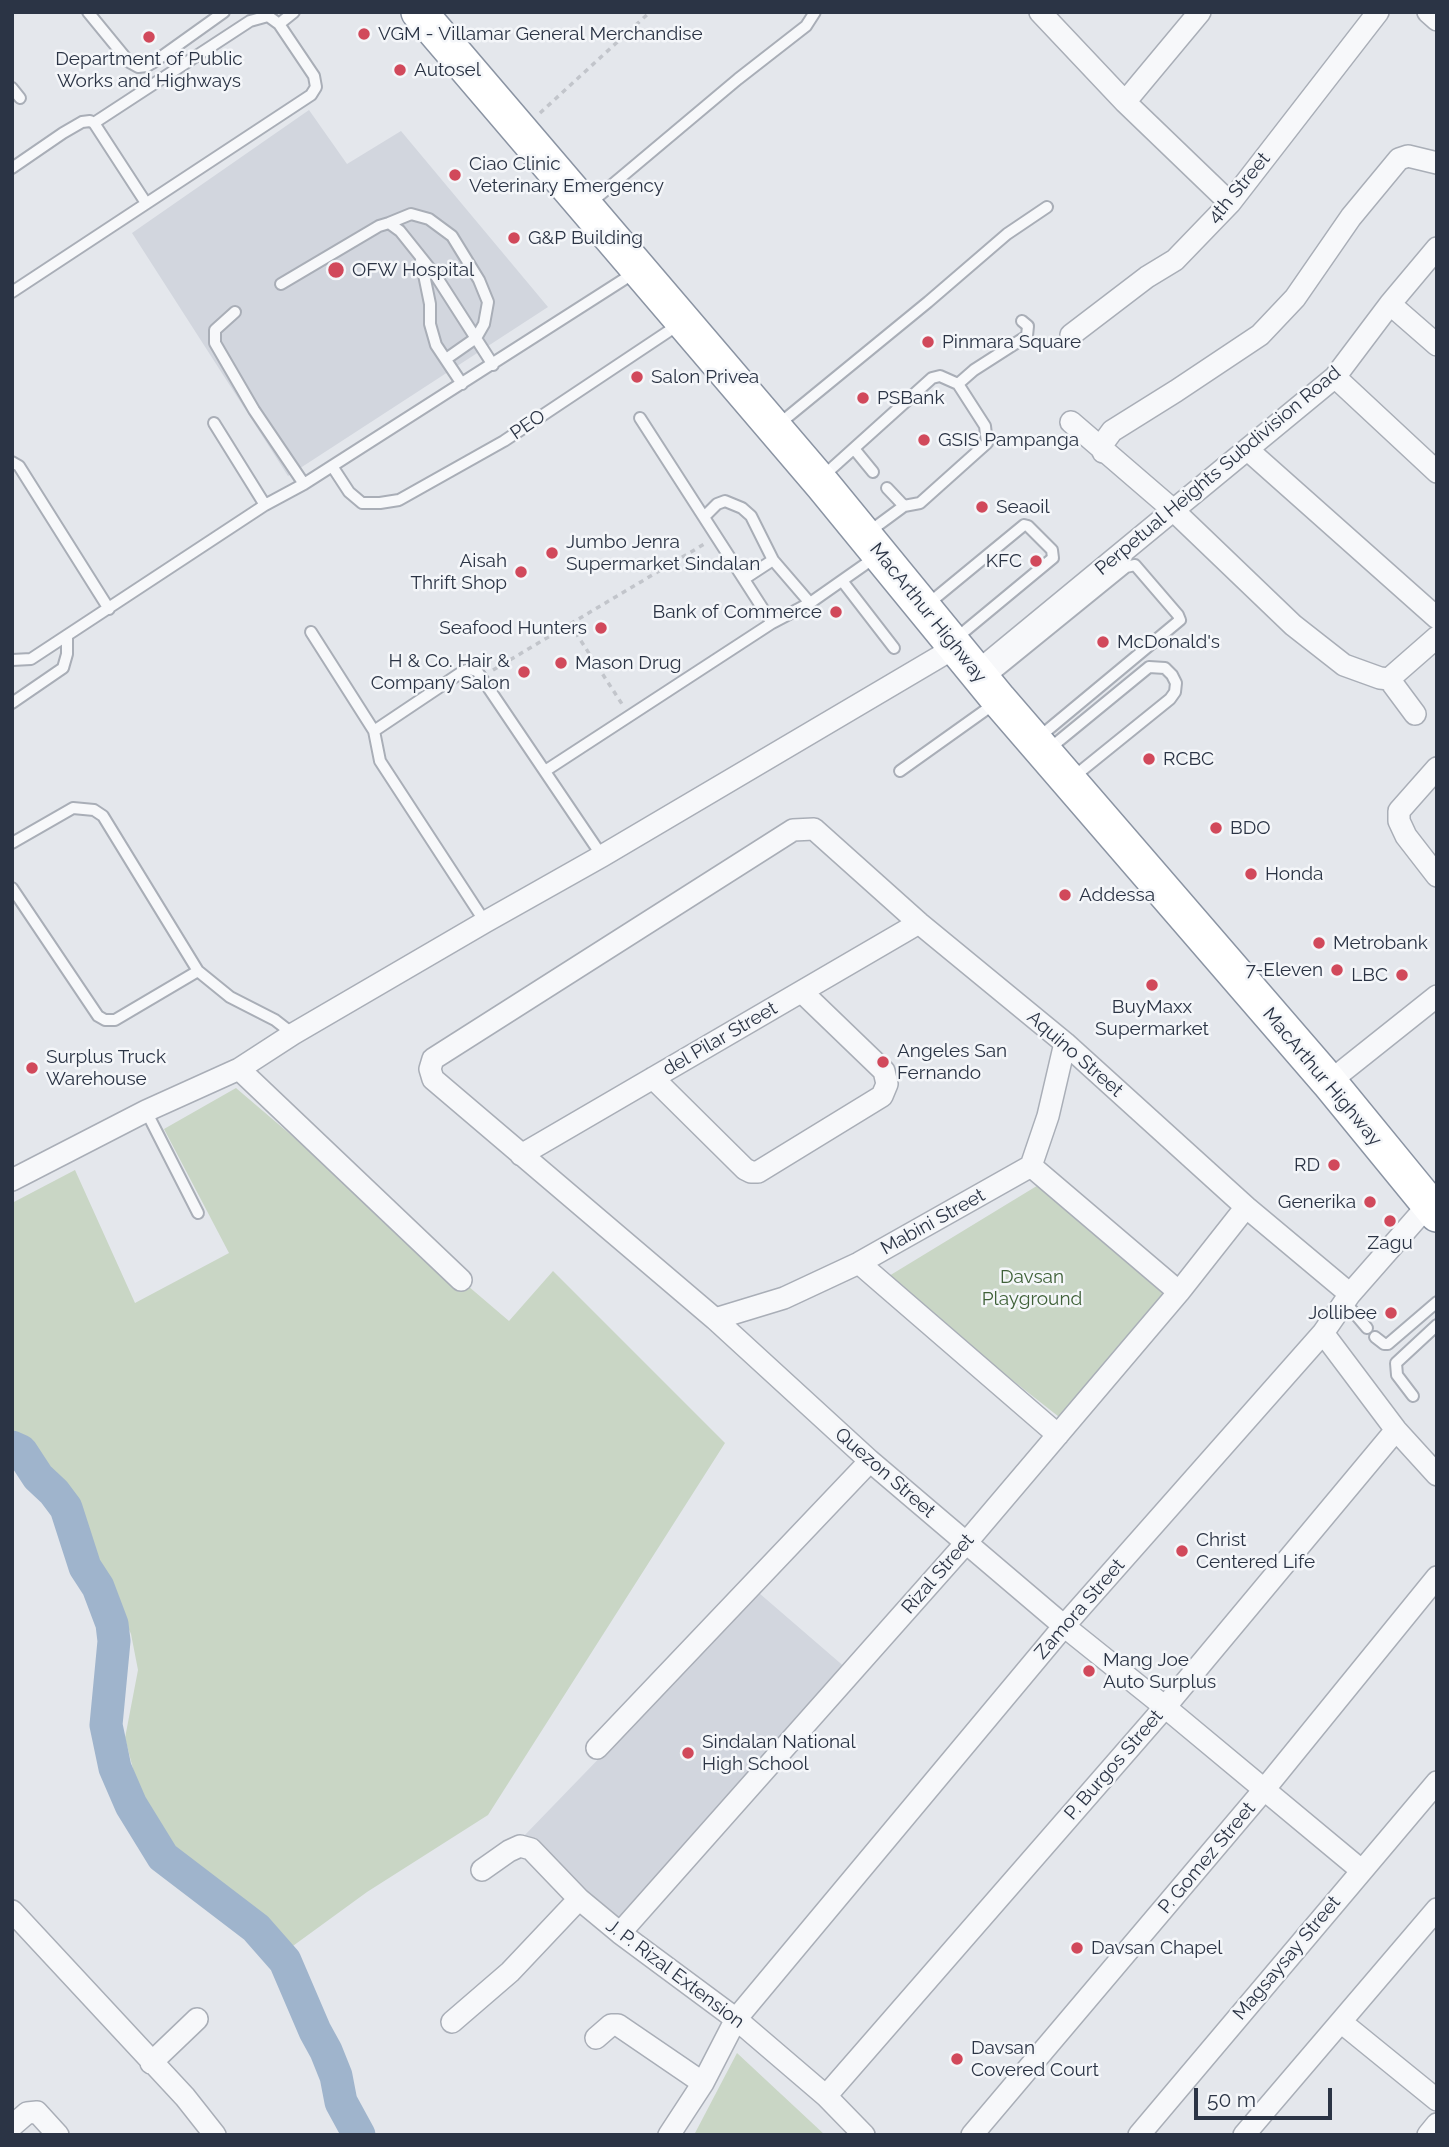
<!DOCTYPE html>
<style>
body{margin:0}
#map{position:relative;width:1449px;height:2147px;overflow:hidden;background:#e4e7ec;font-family:Raleway,sans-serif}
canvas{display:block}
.frame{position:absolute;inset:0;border:14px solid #2b3445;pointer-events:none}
.scale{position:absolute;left:1194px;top:2088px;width:138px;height:32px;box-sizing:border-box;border:4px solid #2b3445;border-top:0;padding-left:9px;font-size:21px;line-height:24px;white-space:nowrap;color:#2b3445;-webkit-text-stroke:5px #f4f6f9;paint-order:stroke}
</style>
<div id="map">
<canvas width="1449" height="2147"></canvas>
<div class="frame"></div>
<div class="scale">50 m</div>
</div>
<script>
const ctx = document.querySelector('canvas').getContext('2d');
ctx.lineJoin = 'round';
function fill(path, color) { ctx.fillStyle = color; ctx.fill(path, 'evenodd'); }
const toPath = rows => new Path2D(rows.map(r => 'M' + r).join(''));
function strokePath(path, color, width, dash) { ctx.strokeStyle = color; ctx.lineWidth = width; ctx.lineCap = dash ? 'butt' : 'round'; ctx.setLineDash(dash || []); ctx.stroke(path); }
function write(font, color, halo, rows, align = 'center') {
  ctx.font = font + ' Raleway,sans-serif'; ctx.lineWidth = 5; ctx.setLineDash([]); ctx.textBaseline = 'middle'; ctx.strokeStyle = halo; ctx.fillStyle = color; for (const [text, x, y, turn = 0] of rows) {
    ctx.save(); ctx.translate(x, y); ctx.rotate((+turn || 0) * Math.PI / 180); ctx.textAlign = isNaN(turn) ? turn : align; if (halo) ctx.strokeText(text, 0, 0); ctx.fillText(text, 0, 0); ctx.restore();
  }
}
fill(toPath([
 [309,110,347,164,401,131,548,307,288,476,132,233],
 [759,1593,847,1669,623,1923,522,1838]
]), '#d2d6de');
fill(toPath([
 [236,1088,509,1321,553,1271,725,1443,488,1815,367,1892,286,1951,169,1847,138,1788,125,1738,138,1670,131,1634,85,1531,43,1458,12,1441,12,1203,75,1170,135,1303,229,1253,164,1129],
 [1040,1184,1176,1296,1068,1424,884,1279],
 [737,2053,825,2135,694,2135]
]), '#c9d6c5');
strokePath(toPath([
 [12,1447,21,1451,38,1477,54,1492,66,1508,85,1567,98,1587,112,1624,114,1641,106,1725,115,1768,131,1805,163,1857,256,1928,285,1961,315,2031,326,2051,336,2076,341,2102,359,2135]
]), '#9fb4cc', 33);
const service = toPath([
 [88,12,129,62,138,67,147,66,154,62,224,12],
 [12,88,20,98],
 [94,123,250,21,268,16,279,24],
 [12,168,63,133,82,122,90,121,94,123,146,203],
 [588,205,738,79,806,26,815,12],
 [389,223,411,214,429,219,452,236,479,280,488,302,484,324,476,338,446,359],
 [421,260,430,304,430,324,436,345,462,384],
 [281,284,379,226,389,223,400,231,436,276,493,365],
 [12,292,311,95,316,87,314,76,279,24,294,12],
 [235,312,215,330,215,343,254,410,304,484],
 [958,384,974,370,1027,336,1028,326,1022,321],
 [640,418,772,623],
 [214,423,265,505],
 [779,424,928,302,1007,234,1047,207],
 [855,450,873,472],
 [12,462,19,466,109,609],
 [332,466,349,492,362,503,380,503,399,500,504,441,681,323],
 [821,478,932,378,940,376,958,384,985,426,987,443,920,503,904,506,887,488],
 [704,517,717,504,725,501,742,508,751,516,773,560,810,603],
 [866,534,904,506],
 [744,579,773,560],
 [843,582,894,648],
 [928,604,1024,525,1028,526,1052,550,1053,558,954,640],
 [311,632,374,731,462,672,469,669,477,671,602,856],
 [12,660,31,659,265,505,304,484,634,273],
 [987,680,1126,567,1135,565,1178,615,1180,620,1038,738],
 [12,703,63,668,67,654,67,636],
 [374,731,380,761,485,922],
 [1049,749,1149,667,1165,668,1172,675,1176,683,1175,692,1170,699,1071,779],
 [545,771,772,623,810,603,877,556],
 [900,771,994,704],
 [12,843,73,808,94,810,103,816,198,971,230,997,275,1020,293,1034],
 [12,888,98,1016,105,1020,115,1020,198,971],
 [146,1111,198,1213],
 [1345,1302,1367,1328],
 [1375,1337,1384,1344,1388,1344,1437,1302],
 [1413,1396,1397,1375,1396,1363,1437,1325]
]);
const minor = toPath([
 [1040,12,1125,102,1230,203],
 [1428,12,1437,20],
 [1125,102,1200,12],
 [1390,304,1437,345],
 [1071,335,1147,277,1175,260,1230,203,1378,12],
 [1335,377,1437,472],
 [1071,422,1172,509,1293,625,1344,665,1380,678,1389,679,1437,637],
 [1248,450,1437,618],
 [1103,452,1104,442,1112,431,1176,391,1260,335,1295,298,1351,217,1399,159,1408,156,1437,163],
 [977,672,1335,377,1390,304,1437,248],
 [1389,679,1415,714],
 [1437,768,1399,811,1399,821,1406,836,1437,876],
 [239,1069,461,1280],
 [653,1078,745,1169,751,1172,758,1172,882,1096,887,1084,884,1071,802,992],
 [1329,1082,1437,996],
 [521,1155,919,923],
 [1031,1166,1179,1292],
 [12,1180,146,1111,239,1069,293,1034,485,922,602,856,956,647],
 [859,1263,1058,1435],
 [1350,1294,1246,1207,1065,1043,919,923,814,829,793,830,433,1059,430,1069,433,1079,715,1319,870,1461,1064,1626,1165,1707,1361,1870],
 [715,1319,784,1298,859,1263,1031,1166,1048,1116,1065,1043],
 [1323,1333,1396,1430,1437,1475],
 [597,1748,870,1461],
 [482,1870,509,1851,520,1846,531,1849,579,1899,620,1933,736,2019,826,2096,864,2135],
 [12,1911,185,2097,215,2135],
 [620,1933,966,1543,1179,1292,1246,1207],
 [452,2022,510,1972,579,1899],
 [1341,2022,1437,2100],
 [596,2038,611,2025,618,2025,703,2083],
 [151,2063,197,2019],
 [826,2096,1165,1707,1396,1430],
 [12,2126,27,2113,37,2112,58,2135],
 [669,2135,703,2083,736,2019,1064,1626,1323,1333,1350,1294,1429,1204],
 [972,2135,1263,1791,1437,1577],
 [1139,2135,1437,1782],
 [1244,2135,1437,1909],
 [1428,2135,1437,2124]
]);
const trunk = toPath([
 [419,12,823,485,999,700,1329,1082,1437,1214]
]);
strokePath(service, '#a9aeb7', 14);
strokePath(minor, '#a9aeb7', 24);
strokePath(trunk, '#8b94a3', 38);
strokePath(toPath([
 [540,113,650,12],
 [570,624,622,704],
 [493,670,706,543]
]), '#c2c5cb', 3.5, [5, 5]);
strokePath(service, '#f7f8fa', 10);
strokePath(minor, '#f7f8fa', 21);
strokePath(trunk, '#fff', 35);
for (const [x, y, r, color] of [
 [364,34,7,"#d1495b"],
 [149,37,7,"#d1495b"],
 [400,70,7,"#d1495b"],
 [455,175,7,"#d1495b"],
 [514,238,7,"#d1495b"],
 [336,270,9,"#d1495b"],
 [928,342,7,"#d1495b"],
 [637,377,7,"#d1495b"],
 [863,398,7,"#d1495b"],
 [924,440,7,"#d1495b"],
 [982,507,7,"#d1495b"],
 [552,553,7,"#d1495b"],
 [1036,561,7,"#d1495b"],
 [521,572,7,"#d1495b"],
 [836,612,7,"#d1495b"],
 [601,628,7,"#d1495b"],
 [1103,642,7,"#d1495b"],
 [561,663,7,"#d1495b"],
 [524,672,7,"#d1495b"],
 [1149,759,7,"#d1495b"],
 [1216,828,7,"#d1495b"],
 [1251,874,7,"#d1495b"],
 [1065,895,7,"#d1495b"],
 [1319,943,7,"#d1495b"],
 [1337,970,7,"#d1495b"],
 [1402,975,7,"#d1495b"],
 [1152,985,7,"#d1495b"],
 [883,1062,7,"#d1495b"],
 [32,1068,7,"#d1495b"],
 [1334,1165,7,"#d1495b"],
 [1370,1202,7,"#d1495b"],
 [1390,1221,7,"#d1495b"],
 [1391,1313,7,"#d1495b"],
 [1182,1551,7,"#d1495b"],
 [1089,1671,7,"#d1495b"],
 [688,1753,7,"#d1495b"],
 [1077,1948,7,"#d1495b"],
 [957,2059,7,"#d1495b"]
]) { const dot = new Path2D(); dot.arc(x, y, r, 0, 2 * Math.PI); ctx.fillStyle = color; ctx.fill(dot); strokePath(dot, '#f4f6f9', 2.5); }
write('19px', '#2b3445', '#f4f6f9', [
 ["VGM - Villamar General Merchandise",378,34],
 ["Department of Public",149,59,"center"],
 ["Works and Highways",149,81,"center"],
 ["Autosel",414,70],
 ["Ciao Clinic",469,164],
 ["Veterinary Emergency",469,186],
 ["G&P Building",528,238],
 ["OFW Hospital",352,270],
 ["Pinmara Square",942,342],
 ["Salon Privea",651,377],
 ["PSBank",877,398],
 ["GSIS Pampanga",938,440],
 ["Seaoil",996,507],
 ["Jumbo Jenra",566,542],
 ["Supermarket Sindalan",566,564],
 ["Aisah",507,561,"right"],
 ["Thrift Shop",507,583,"right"],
 ["KFC",1022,561,"right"],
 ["Bank of Commerce",822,612,"right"],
 ["Seafood Hunters",587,628,"right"],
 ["McDonald's",1117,642],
 ["H & Co. Hair &",510,661,"right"],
 ["Company Salon",510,683,"right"],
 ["Mason Drug",575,663],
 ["RCBC",1163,759],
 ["BDO",1230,828],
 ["Honda",1265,874],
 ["Addessa",1079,895],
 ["Metrobank",1333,943],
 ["7-Eleven",1323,970,"right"],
 ["LBC",1388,975,"right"],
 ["BuyMaxx",1152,1007,"center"],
 ["Supermarket",1152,1029,"center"],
 ["Angeles San",897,1051],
 ["Fernando",897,1073],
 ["Surplus Truck",46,1057],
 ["Warehouse",46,1079],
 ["RD",1320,1165,"right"],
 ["Generika",1356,1202,"right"],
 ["Zagu",1390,1243,"center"],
 ["Jollibee",1377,1313,"right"],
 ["Christ",1196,1540],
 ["Centered Life",1196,1562],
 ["Mang Joe",1103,1660],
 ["Auto Surplus",1103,1682],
 ["Sindalan National",702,1742],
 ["High School",702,1764],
 ["Davsan Chapel",1091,1948],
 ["Davsan",971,2048],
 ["Covered Court",971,2070]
], 'left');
write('19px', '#2b3445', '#f4f6f9', [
 ["4th Street",1239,188,-50],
 ["PEO",528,425,-34],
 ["Perpetual Heights Subdivision Road",1218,471,-40],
 ["MacArthur Highway",928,613,51],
 ["del Pilar Street",720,1039,-30],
 ["Aquino Street",1075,1054,41],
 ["MacArthur Highway",1322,1077,50],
 ["Mabini Street",933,1222,-29],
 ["Quezon Street",885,1473,41],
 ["Rizal Street",938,1574,-49],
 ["Zamora Street",1080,1609,-49],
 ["P. Burgos Street",1114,1765,-49],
 ["P. Gomez Street",1207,1858,-50],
 ["Magsaysay Street",1287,1958,-50],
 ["J. P. Rizal Extension",675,1974,37]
]);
write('19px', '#3f6138', '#f4f6f9', [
 ["Davsan",1032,1277],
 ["Playground",1032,1299]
]);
</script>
